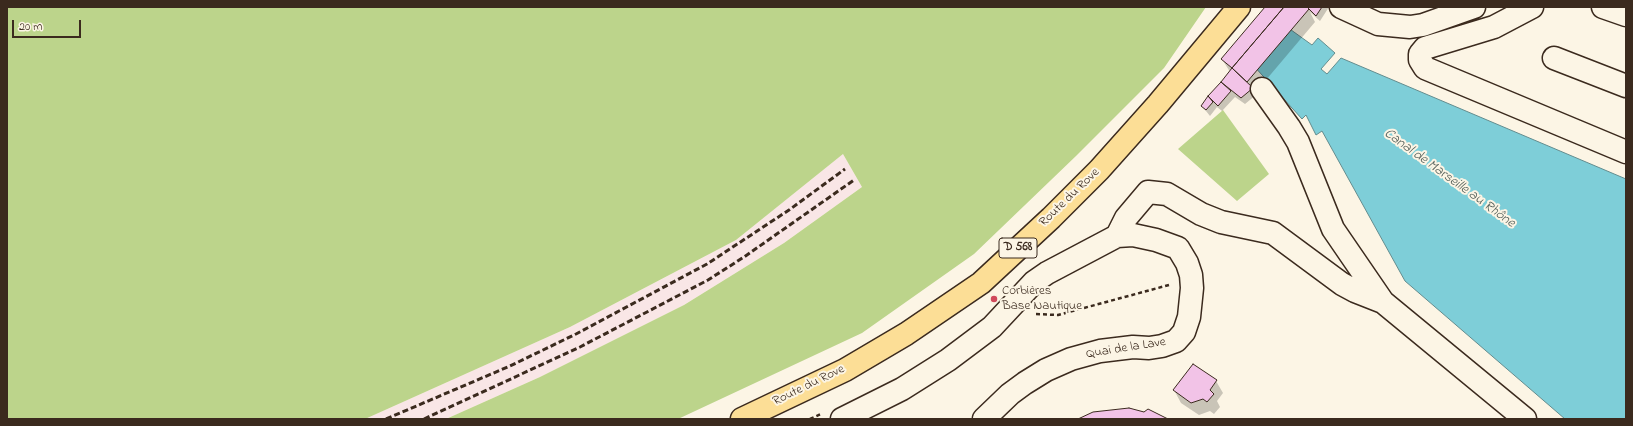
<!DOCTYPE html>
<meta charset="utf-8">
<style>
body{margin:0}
#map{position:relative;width:1633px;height:426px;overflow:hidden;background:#fcf5e5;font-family:"Indie Flower",sans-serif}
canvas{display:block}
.frame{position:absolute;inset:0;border:8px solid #3b2a1e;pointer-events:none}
.scale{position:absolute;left:12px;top:20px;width:69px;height:18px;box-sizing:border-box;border:2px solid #3b2a1e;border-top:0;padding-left:5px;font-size:12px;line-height:14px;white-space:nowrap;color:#3b2a1e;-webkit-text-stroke:3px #fcf5e5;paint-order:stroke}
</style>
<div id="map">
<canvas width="1633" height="426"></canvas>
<div class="frame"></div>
<div class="scale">20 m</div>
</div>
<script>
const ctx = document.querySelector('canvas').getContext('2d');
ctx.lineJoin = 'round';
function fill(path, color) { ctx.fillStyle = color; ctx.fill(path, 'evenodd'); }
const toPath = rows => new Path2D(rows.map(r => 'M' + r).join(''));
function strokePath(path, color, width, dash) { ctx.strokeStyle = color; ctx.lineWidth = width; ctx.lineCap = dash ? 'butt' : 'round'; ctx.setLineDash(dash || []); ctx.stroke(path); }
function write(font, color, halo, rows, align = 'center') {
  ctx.font = font + ' "Indie Flower",sans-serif'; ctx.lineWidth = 4; ctx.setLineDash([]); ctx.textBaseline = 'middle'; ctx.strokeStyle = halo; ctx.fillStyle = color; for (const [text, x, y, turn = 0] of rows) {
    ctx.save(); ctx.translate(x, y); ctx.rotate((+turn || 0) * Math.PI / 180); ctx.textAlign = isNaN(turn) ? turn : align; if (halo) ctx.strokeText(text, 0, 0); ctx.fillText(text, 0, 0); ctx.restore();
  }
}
fill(toPath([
 [843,154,862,187,784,243,684,305,540,377,446,419,365,419,570,327,736,240]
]), '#f9e6e6');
fill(toPath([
 [7,7,1206,7,1164,68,1076,156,974,254,862,333,678,419,446,419,540,377,684,305,784,243,862,187,843,154,736,240,570,327,365,419,7,419],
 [1223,110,1269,174,1237,201,1178,149]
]), '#bcd48b');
const water = toPath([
 [1287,27,1312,45,1318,38,1335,53,1321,69,1327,74,1341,58,1626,179,1626,419,1565,419,1405,281,1322,131,1316,135,1306,115,1302,119,1253,65,1287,27]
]);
fill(water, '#7eced8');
strokePath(water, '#638c8e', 1);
fill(toPath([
 [1267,7,1329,7,1320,21,1310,12,1315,22,1255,93,1256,95,1245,104,1235,97,1222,111,1217,107,1210,116,1202,106,1230,72,1222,59],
 [1216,381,1223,393,1217,401,1220,407,1214,414,1210,411,1199,415,1181,403,1174,390]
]), '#0003');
const building = toPath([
 [1265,7,1284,7,1232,68,1221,59,1265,7],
 [1284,7,1307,7,1309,9,1247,82,1232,68,1284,7],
 [1307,7,1322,7,1316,16,1307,7],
 [1232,68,1253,88,1241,98,1221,82,1232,68],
 [1221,82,1231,91,1218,106,1208,96,1221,82],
 [1208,96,1213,102,1206,110,1201,106,1208,96],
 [1193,364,1217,380,1210,390,1214,394,1207,402,1203,399,1191,403,1173,390,1193,364],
 [1129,408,1144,412,1148,409,1168,419,1078,419,1093,412,1129,408]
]);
fill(building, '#f2c3e7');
strokePath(building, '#3b2a1e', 1);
const minor = toPath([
 [1341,7,1378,24,1410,27,1423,25,1474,7],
 [1532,7,1494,27,1425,48,1420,54,1420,60,1425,68,1626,152],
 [1603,7,1626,15],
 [1554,58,1626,86],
 [1262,89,1289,127,1298,142,1333,229,1383,302],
 [1117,236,1126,218,1148,192,1167,194,1201,214,1221,222,1273,233,1342,284,1355,291,1383,302,1525,419],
 [842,419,902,389,948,360,992,327,1034,282,1047,273,1117,236,1133,235,1156,240,1178,248,1187,263,1191,275,1192,288,1189,317,1184,332,1176,341,1162,346,1149,348,1133,347,1100,351,1071,359,1046,370,1025,383,1010,394,984,419]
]);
const major = toPath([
 [742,419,845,370,906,334,981,283,1051,218,1099,170,1158,104,1239,7]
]);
strokePath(minor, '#3b2a1e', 25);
strokePath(major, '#3b2a1e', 25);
strokePath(toPath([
 [1036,314,1058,315,1169,285],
 [810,419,821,414]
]), '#3b2a1e', 2.5, [4, 3]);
strokePath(minor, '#fcf5e5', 22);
strokePath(major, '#fcde96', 22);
strokePath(toPath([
 [386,419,510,366,576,334,707,264,789,210,845,169],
 [424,419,580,347,708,280,744,257,854,180]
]), '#3b2a1e', 3, [6, 3]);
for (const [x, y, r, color] of [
 [994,299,4,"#d1495b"]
]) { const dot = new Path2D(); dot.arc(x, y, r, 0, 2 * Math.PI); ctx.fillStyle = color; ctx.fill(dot); strokePath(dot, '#fcf5e5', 1.5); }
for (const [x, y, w] of [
 [1018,248,38]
]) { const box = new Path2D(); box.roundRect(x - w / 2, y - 10, w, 20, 3); ctx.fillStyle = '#fcf5e5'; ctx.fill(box); strokePath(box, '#3b2a1e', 1); }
write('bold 12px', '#3b2a1e', null, [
 ["D 568",1018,248]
]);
write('13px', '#3b2a1e', '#fcf5e5', [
 ["Route du Rove",1070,198,-44],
 ["Quai de la Lave",1126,349,-9],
 ["Route du Rove",809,386,-26]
]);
write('13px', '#3b2a1e', '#fcf5e5', [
 ["Corbières",1002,292],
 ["Base Nautique",1002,307]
], 'left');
write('italic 14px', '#4f5b56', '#fcf5e5', [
 ["Canal de Marseille au Rhône",1449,179,36]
]);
</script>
